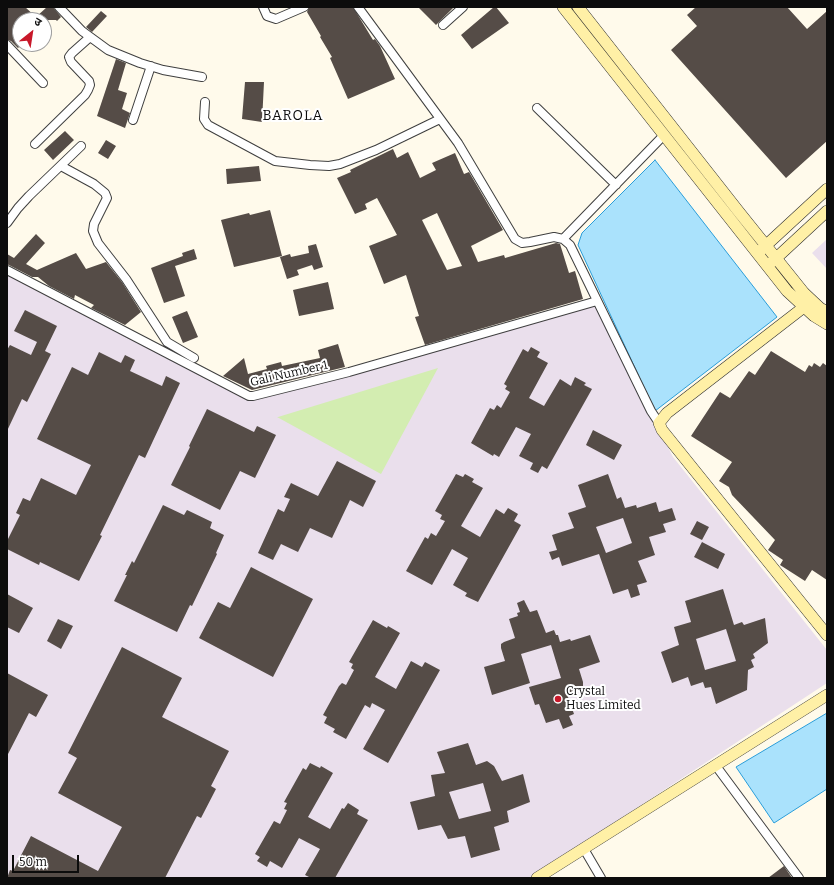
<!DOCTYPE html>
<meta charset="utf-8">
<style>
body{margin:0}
#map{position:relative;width:834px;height:885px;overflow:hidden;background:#fffaeb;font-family:Bitter,"Noto Sans Devanagari",serif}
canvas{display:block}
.frame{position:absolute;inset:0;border:8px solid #0c0c0c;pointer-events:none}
.north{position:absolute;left:12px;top:12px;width:40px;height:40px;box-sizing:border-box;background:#fff;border:1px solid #9e9e9e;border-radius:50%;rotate:30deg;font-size:11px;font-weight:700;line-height:16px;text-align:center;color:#0c0c0c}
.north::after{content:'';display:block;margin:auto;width:14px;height:18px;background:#c8182a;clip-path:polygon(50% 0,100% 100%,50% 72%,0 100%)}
.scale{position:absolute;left:12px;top:855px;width:67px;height:18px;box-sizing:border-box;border:2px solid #0c0c0c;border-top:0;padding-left:5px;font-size:12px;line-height:14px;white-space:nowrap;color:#0c0c0c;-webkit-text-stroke:3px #fff;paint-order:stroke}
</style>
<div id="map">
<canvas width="834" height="885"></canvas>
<div class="frame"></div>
<div class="north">उ</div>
<div class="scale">50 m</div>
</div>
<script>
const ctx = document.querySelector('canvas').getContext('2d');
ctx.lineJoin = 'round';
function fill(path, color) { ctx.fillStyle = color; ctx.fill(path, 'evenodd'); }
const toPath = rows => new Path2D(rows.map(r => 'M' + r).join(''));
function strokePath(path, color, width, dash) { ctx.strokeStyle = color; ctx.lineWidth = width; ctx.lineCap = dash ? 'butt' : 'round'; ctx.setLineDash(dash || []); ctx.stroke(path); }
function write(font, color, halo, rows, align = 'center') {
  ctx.font = font + ' Bitter,serif'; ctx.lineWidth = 4; ctx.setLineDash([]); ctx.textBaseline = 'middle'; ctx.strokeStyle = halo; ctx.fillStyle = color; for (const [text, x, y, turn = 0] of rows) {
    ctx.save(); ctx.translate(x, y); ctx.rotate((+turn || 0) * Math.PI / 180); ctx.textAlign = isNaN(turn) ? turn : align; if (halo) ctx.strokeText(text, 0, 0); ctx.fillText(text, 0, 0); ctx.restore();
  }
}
fill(toPath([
 [827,239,827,269,812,253],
 [7,275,252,400,594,302,673,457,827,650,827,683,530,878,7,878]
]), '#eadfec');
fill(toPath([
 [438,368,381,474,277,417,278,417]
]), '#d3edb1');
const water = toPath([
 [655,160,777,317,655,411,578,245,582,233,655,160],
 [827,713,827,789,774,823,736,767,827,713]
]);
fill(water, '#aae2fc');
strokePath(water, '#2a9dd9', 1);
fill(toPath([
 [7,7,25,7,36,17,47,7,53,7,61,17,57,21,56,20,20,20,20,46,18,48,11,41,7,40],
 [309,7,353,7,373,40,375,39,380,46,395,79,348,99,330,58,332,57,320,37,321,36,307,12],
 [418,7,454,7,436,25],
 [494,7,496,7,509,23,472,49,461,35],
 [696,7,787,7,807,29,827,11,827,141,786,178,671,50,697,26,687,15],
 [101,11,107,16,92,32,86,27],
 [116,59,126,63,118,90,127,93,122,109,130,113,125,128,97,116],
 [245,82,264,82,262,122,242,119],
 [65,131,74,140,53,160,44,150],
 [106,140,116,146,108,159,98,153],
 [393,149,397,158,408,152,420,178,436,170,432,163,455,153,464,174,469,172,503,230,471,246,478,262,504,255,505,258,556,243,560,244,569,273,575,271,583,299,425,345,415,317,419,316,406,275,384,284,369,246,397,235,377,198,365,204,367,209,355,214,337,178,351,172,350,170],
 [437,213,462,266,447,270,422,220],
 [259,166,261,181,227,184,226,169],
 [270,210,282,256,234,267,221,220,249,213,250,215],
 [36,234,45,243,26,264,37,270,76,253,86,269,106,262,122,282,141,312,125,325,91,308,94,305,75,295,74,299,49,286,38,277,32,277,7,264,7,254,14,258],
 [316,244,323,267,314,270,312,265,297,270,299,275,287,279,280,257,290,254,291,257,309,253,308,246],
 [194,249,197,259,175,266,185,296,164,303,151,268,183,256,182,253],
 [328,282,334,309,299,316,293,290],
 [25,310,57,326,45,351,51,354,27,402,22,399,7,431,7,350,10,345,31,355,37,342,14,331],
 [187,311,198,337,183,343,172,317],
 [338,344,345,367,252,390,223,376,244,358,248,374,267,369,266,366,281,362,282,366,320,358,318,350],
 [531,347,540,352,537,357,548,363,529,398,544,406,560,379,571,386,575,377,586,383,584,385,592,389,547,469,542,466,538,473,530,469,533,463,519,456,531,434,516,427,499,457,494,454,493,456,471,443,490,408,494,410,497,405,501,408,510,392,505,389,507,386,504,384,523,349,528,352],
 [771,351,805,372,809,365,812,367,814,363,820,367,823,363,827,366,827,580,812,570,805,581,780,565,783,560,768,550,775,540,732,495,729,487,719,481,732,462,691,436,720,392,730,398,749,371,755,375],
 [99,352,121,363,125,355,135,360,130,371,162,386,166,376,180,383,145,458,139,455,100,535,102,536,79,581,40,562,39,565,7,549,7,541,20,515,16,513,23,498,30,501,41,478,76,495,91,465,37,439,72,367,88,375],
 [207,409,254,432,257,426,276,435,255,478,240,471,220,510,171,485,190,447,189,446],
 [593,430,622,445,614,460,586,445],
 [337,461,376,481,363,507,350,500,332,538,310,528,298,552,281,544,273,560,258,553,278,509,284,512,290,499,284,497,291,483,318,496],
 [456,474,463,477,465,474,474,479,472,482,483,488,461,526,480,537,496,509,504,514,508,508,518,514,514,521,521,525,478,602,465,596,467,593,453,585,468,558,452,549,432,585,406,571,425,537,428,539,431,533,436,536,445,521,440,519,442,515,435,511],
 [608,474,617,499,621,497,625,508,636,505,637,508,656,502,659,512,672,508,676,520,663,524,666,532,649,537,655,555,638,561,647,582,637,585,640,595,631,598,628,589,613,594,599,554,562,566,559,557,552,560,549,552,557,550,552,535,574,528,568,513,586,507,578,485],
 [623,518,632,543,606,553,596,527],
 [163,505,184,515,187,510,212,522,210,528,224,535,216,553,217,554,192,606,190,605,177,632,114,601,127,575,125,575,132,561,134,563],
 [697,521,709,527,702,540,690,534],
 [702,542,725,554,718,569,694,557],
 [251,567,313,599,273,677,199,638,218,602,230,608],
 [723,589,734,625,742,622,744,625,765,618,768,643,753,654,755,658,751,660,754,667,748,670,747,690,716,704,711,687,705,688,703,682,691,686,688,677,672,683,661,652,679,645,674,627,691,622,685,601],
 [726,629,736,661,705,670,696,639],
 [7,594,33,608,19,633,7,627],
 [524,600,530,612,537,610,546,633,554,630,556,635,558,635,560,642,570,639,571,641,590,635,600,662,579,669,583,682,583,686,580,689,567,694,574,714,569,716,573,725,563,729,559,719,546,723,539,704,535,705,529,687,561,678,551,645,521,654,530,683,492,695,484,667,505,661,501,648,501,644,504,642,515,638,509,619,518,616,517,613,520,612,517,603],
 [58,619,73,626,61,649,47,641],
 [373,620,387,628,388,626,400,633,375,677,396,689,411,661,422,667,425,662,440,670,388,763,363,749,385,710,372,703,370,708,365,705,346,739,333,732,335,729,324,723,327,717,323,715,339,686,342,683,346,685,354,670,351,668,353,664,349,662],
 [122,647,182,678,162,717,229,751,211,786,216,789,201,818,197,816,165,878,7,878,10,870,13,871,31,836,98,871,122,827,58,793,77,758,68,753],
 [7,673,48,695,36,717,29,713,7,756],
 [468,743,476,765,487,761,494,766,502,781,523,774,530,802,507,811,509,822,494,827,500,850,471,858,465,836,448,839,441,825,418,830,410,802,435,796,431,775,445,773,437,752],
 [483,783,491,811,459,819,449,792],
 [310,763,320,768,321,766,333,773,308,817,330,829,342,808,344,809,348,803,359,810,357,814,368,820,335,878,311,878,305,875,320,849,299,838,282,868,270,861,267,867,257,861,260,857,255,854,274,821,280,824,287,810,284,809,287,803,284,802,303,768,306,770],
 [784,866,792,878,768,878]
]), '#554c47');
const street = toPath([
 [59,7,82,31,108,50,140,63,163,70,202,77],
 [263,7,267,16,276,19,304,7],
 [358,7,458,143,515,239,522,243,530,242,554,237,563,239,570,245,651,411,659,423],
 [443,25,463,7],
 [7,45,43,83],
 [205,102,204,119,208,125,275,161,310,165,329,166,340,164,376,150,440,119],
 [537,108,616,185],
 [133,120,151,66],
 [35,144,85,95,88,90,90,85,89,81,71,62,69,57,72,53,90,37],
 [61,166,94,184,105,193,107,198,94,224,93,231,98,243,126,279,167,342,194,358],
 [7,223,18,208,29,196,81,146],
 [563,239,664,135],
 [7,270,249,396,253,396,349,372,597,301],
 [716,766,799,878],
 [584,849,601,878]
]);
const secondary = toPath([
 [563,7,787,291,814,316,827,324],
 [578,7,739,212,804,293,820,308,827,312],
 [761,250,827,189],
 [772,262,827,211],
 [804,307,667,413,659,423,662,430,827,635],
 [537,878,827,695]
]);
strokePath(street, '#3f3f3f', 10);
strokePath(secondary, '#2e2e2e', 12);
strokePath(street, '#fff', 8);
strokePath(secondary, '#fff0a6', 11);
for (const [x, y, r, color] of [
 [558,699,4,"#c8182a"]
]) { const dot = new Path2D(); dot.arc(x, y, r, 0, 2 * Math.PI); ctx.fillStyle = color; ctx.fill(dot); strokePath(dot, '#fff', 1.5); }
write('12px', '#0c0c0c', '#fff', [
 ["Gali Number 1",289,374,-13]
]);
write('12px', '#0c0c0c', '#fff', [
 ["Crystal",566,692],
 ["Hues Limited",566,706]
], 'left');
ctx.letterSpacing = '1px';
write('14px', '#0c0c0c', '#fff', [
 ["BAROLA",293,116]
]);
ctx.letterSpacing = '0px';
</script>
